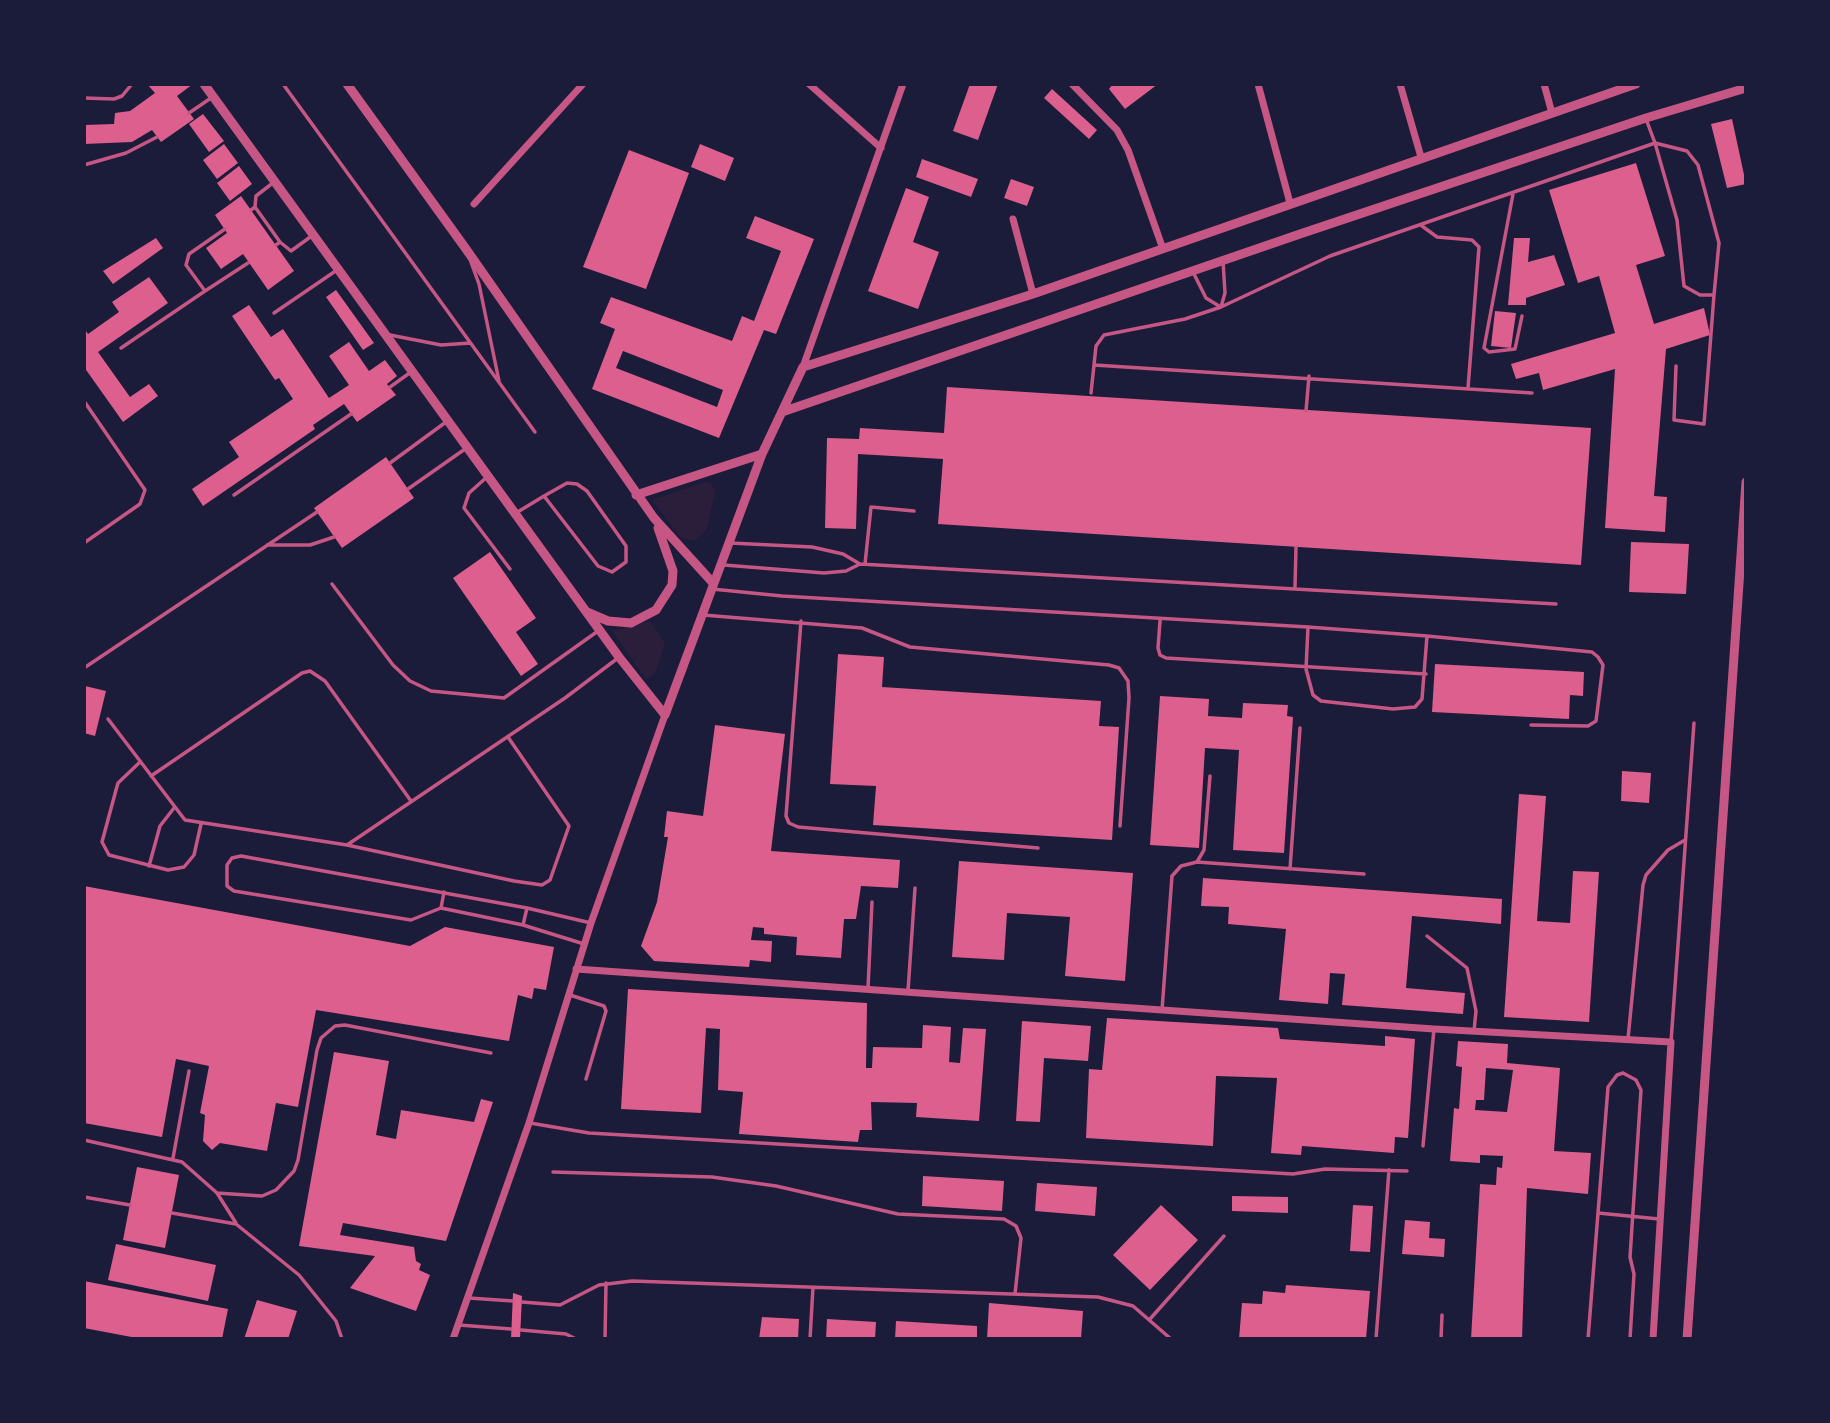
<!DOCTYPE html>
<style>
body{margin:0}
#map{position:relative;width:1830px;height:1423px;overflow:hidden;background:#1b1b3a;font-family:"Noto Sans",sans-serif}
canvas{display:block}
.frame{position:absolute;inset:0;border:86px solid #1b1b3a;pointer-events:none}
</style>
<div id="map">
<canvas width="1830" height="1423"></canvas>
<div class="frame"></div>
</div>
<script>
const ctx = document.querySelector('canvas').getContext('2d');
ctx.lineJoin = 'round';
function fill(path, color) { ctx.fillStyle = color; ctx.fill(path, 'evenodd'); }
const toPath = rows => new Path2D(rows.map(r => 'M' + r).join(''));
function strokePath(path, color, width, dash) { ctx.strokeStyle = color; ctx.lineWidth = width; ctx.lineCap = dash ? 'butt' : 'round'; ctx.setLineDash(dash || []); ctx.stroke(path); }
fill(toPath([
 [705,482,712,484,715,492,707,529,696,540,688,540,680,537,652,500],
 [650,621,665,644,655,674,646,679,612,631]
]), '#2a1e3b');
fill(toPath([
 [147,84,193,84,177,96,194,119,161,142,152,130,132,142,84,144,84,125,114,124,115,113,130,111,155,93],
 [970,84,998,84,978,140,953,131],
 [1113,84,1158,84,1125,109,1109,89],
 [1052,89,1097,130,1089,139,1044,98],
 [203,114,224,141,209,152,189,124],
 [1732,119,1746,184,1727,188,1711,124],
 [224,144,238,163,217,179,203,160],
 [700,144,734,158,725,181,691,167],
 [629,150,689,173,646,289,583,267],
 [922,159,978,179,971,197,916,177],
 [1636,163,1665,256,1636,265,1654,324,1704,308,1710,335,1666,349,1654,496,1667,497,1665,532,1605,528,1615,369,1543,390,1539,373,1516,379,1511,364,1615,333,1599,276,1578,283,1549,190],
 [239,166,252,184,230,201,217,183],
 [1011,179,1034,187,1027,206,1004,198],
 [906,188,929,197,913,242,939,252,918,309,868,291],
 [241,196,294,271,268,290,243,254,221,269,206,248,227,233,215,215],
 [755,216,814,239,776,334,764,330,719,438,592,389,615,329,600,323,611,297,732,341,742,316,754,321,781,251,746,238],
 [623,351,723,390,717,407,616,368],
 [156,238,163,248,113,284,103,271],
 [1514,238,1530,238,1528,262,1554,255,1565,285,1526,298,1526,305,1508,305],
 [149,277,168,303,98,352,130,397,149,384,158,396,123,422,84,367,84,328,88,334,119,312,112,302],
 [336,290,374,343,363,350,326,297],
 [249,305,271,337,283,329,329,398,349,385,329,356,349,342,369,371,385,360,397,376,387,384,396,395,357,422,344,404,313,425,315,429,203,506,192,489,239,457,229,442,293,399,279,378,275,380,232,316],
 [1495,311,1516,313,1511,348,1491,346],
 [947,387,1591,428,1581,565,938,524,943,459,858,454,856,529,825,528,827,438,859,439,860,428,944,433],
 [386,457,414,498,342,548,314,508],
 [1631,542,1689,544,1686,594,1629,592],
 [490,552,536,618,516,632,538,664,521,676,453,578],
 [838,654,884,657,882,687,1101,701,1099,726,1119,727,1112,840,873,825,876,786,830,784],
 [1435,664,1584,672,1583,696,1570,695,1569,719,1432,712],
 [85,686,106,691,95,736,84,733],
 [1160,696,1209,699,1208,716,1242,718,1243,703,1288,705,1287,716,1293,717,1284,853,1233,850,1239,750,1205,748,1199,848,1150,845],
 [715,725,785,734,771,851,900,860,898,888,861,886,856,919,844,919,841,958,796,955,797,937,764,934,764,928,753,927,751,940,772,941,771,962,750,960,749,967,654,961,641,946,657,902,668,837,664,837,667,811,703,816],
 [1622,771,1651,773,1649,803,1621,801],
 [1519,794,1546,796,1537,921,1570,923,1573,871,1599,872,1589,1022,1504,1017],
 [959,861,1133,873,1125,981,1065,976,1070,917,1007,913,1004,960,952,957],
 [1203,878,1502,899,1501,924,1412,916,1406,988,1465,993,1463,1014,1342,1005,1345,974,1330,973,1328,1004,1279,1000,1286,929,1228,924,1229,907,1201,906],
 [84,886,410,946,445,927,554,947,546,990,534,988,532,999,518,995,509,1041,316,1010,298,1107,276,1103,267,1151,220,1143,212,1150,203,1141,205,1115,200,1113,209,1066,176,1059,162,1137,84,1123],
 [628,989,867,1003,866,1068,872,1068,873,1047,922,1048,923,1025,951,1027,949,1062,960,1063,963,1028,986,1029,979,1121,916,1117,917,1103,871,1102,872,1130,860,1130,858,1142,739,1134,743,1092,718,1090,720,1029,706,1028,701,1113,621,1109],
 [1107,1018,1278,1028,1280,1039,1385,1046,1385,1036,1415,1039,1408,1138,1395,1137,1394,1153,1302,1146,1301,1155,1271,1153,1277,1078,1216,1076,1213,1146,1086,1138,1089,1069,1102,1070],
 [1022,1021,1091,1026,1088,1061,1044,1058,1040,1122,1016,1121],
 [1458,1041,1508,1044,1507,1063,1560,1068,1554,1151,1591,1153,1588,1194,1527,1188,1522,1339,1471,1339,1480,1184,1496,1185,1497,1167,1502,1168,1503,1156,1480,1155,1480,1163,1450,1161,1454,1108,1459,1109,1462,1067,1456,1066],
 [1486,1068,1513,1070,1507,1112,1475,1110,1476,1100,1484,1100],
 [334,1052,389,1061,376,1135,396,1139,401,1110,474,1122,481,1099,493,1102,446,1241,343,1223,340,1235,414,1247,416,1261,421,1264,419,1270,430,1275,416,1311,350,1288,375,1256,299,1246],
 [137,1167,179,1175,165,1248,123,1240],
 [923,1176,1004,1181,1002,1211,922,1206],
 [1037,1183,1097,1187,1095,1216,1035,1211],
 [1232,1196,1288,1197,1288,1213,1232,1211],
 [1161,1205,1198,1240,1150,1290,1113,1255],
 [1353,1205,1373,1206,1370,1252,1350,1251],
 [1405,1220,1430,1222,1429,1238,1445,1239,1444,1257,1402,1254],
 [116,1244,216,1265,208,1301,108,1280],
 [84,1281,228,1309,222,1339,142,1339,84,1328],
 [1286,1285,1370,1291,1366,1339,1239,1339,1242,1303,1262,1304,1263,1291,1285,1293],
 [513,1293,522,1296,520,1339,511,1339],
 [257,1300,297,1311,288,1339,244,1339],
 [989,1303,1083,1311,1081,1339,987,1339],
 [762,1317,799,1319,798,1339,759,1339],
 [827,1319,876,1322,875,1339,826,1339],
 [896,1321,977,1326,977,1339,895,1339]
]), '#dd5f8e');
strokePath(toPath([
 [283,84,535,432],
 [84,98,114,99,122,96,132,84],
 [189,113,211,98],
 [84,165,126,153,157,137],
 [1513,194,1484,348,1489,352,1515,349,1522,316],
 [255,207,280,242],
 [251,210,255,207,256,196,274,182],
 [1422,226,1437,237,1472,240,1479,247,1468,388],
 [225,229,189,254,186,265,205,291,248,263],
 [276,245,280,242,291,251,313,235],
 [471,262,479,284,499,381],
 [1193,272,1206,298,1219,306],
 [1221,307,1225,293,1223,261],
 [274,313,337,270],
 [390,335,441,345,470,343],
 [121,348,205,291],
 [1676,366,1674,420,1704,424,1714,295],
 [390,387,411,372],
 [1091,393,1094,365],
 [1532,393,1094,365,1096,346,1104,335,1185,319,1221,307,1330,256,1655,143,1687,151,1698,165,1719,243,1714,295,1700,295,1684,286,1677,220,1655,143,1646,119],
 [84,401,145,490,140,504,84,543],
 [1306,411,1309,376],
 [390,463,446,422],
 [487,477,469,493,464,508,510,569],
 [408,489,465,449],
 [234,495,351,414],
 [516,513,544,496,567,483,577,484,587,491,626,546,626,562,612,572,598,566,544,496],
 [730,543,812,547,843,554,860,564,1556,604],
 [267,545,310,545,334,537],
 [865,564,871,507,914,511],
 [724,565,824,573,846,571,860,564],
 [332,584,393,665,410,681,431,691,504,698,598,631],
 [1295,587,1296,547],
 [712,589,782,596,1308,627,1427,636,1422,699,1415,707,1393,709,1321,701,1313,695,1306,669,1308,627],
 [703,615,862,628,910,647,1109,665,1119,668,1128,681,1129,698,1120,826],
 [801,621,786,816,789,823,798,827,1038,848],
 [1160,621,1158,648,1160,655,1166,658,1426,674],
 [1427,636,1592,652,1598,657,1603,665,1596,721,1588,726,1531,725],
 [84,668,317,512],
 [108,719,185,820,347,845,565,698,618,658],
 [140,762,118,783,116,790,102,842,109,855,168,870,184,867,194,855,201,824],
 [151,776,302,673,310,671,325,681,411,801],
 [347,845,514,881,542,885,550,880,569,826,508,737],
 [1197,862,1364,874],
 [149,866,160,826,174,808],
 [1290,869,1300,728],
 [441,908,444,892],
 [523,925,527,908],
 [1427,936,1467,968,1476,1011,1474,1031],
 [584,944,523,925,441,908,411,920,234,891,227,886,227,865,232,858,241,856,527,908,591,923],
 [868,988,872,902],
 [908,991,915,888],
 [570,995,604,1006,606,1011,586,1079],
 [1162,1010,1172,876,1181,866,1197,862,1204,850,1210,776],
 [1628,1039,1643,885,1646,875,1668,850,1685,840],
 [1671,1042,1694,723],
 [530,1123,589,1133,1293,1174,1325,1169,1407,1171],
 [84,1140,182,1162,217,1193,236,1223],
 [1423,1146,1434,1029],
 [173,1158,189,1071],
 [553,1172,712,1177,776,1186,898,1214,1004,1219,1016,1226,1021,1238,1015,1294],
 [217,1193,262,1196,276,1190,294,1171,298,1160,317,1050,321,1038,335,1026,345,1025,491,1053],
 [84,1197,130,1205],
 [172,1213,236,1224,299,1275,336,1321,342,1339],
 [1598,1213,1659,1219],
 [469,1298,513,1301],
 [522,1302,560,1305,599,1285,632,1281,1098,1297,1133,1306,1171,1339],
 [1150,1319,1224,1236],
 [459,1325,511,1329],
 [521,1330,566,1334,576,1339],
 [605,1339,606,1283],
 [810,1339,813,1287],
 [1376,1339,1389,1170],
 [1441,1339,1442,1315],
 [1588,1339,1608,1087,1617,1075,1623,1073,1636,1080,1641,1090,1630,1257,1634,1274,1630,1339]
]), '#c65784', 3.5);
strokePath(toPath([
 [809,84,881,148],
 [1072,84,1117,130,1128,150,1163,249],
 [1258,84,1290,203],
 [1400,84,1421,157],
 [1544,84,1552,113],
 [474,204,583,84],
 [1013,219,1033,294],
 [803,367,903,84],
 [576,969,1434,1029,1671,1042,1653,1339],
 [453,1339,529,1123,591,923,665,715]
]), '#c65784', 7);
strokePath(toPath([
 [204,84,619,657,665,715,762,454,803,367,1033,294,1636,84],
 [347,84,466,249,654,518,713,583],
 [782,412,1300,234,1646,118,1746,88],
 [636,495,762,454],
 [587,612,608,621,631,623,656,610,672,585,673,571,658,528],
 [1687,1339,1746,482]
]), '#c65784', 9);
</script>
